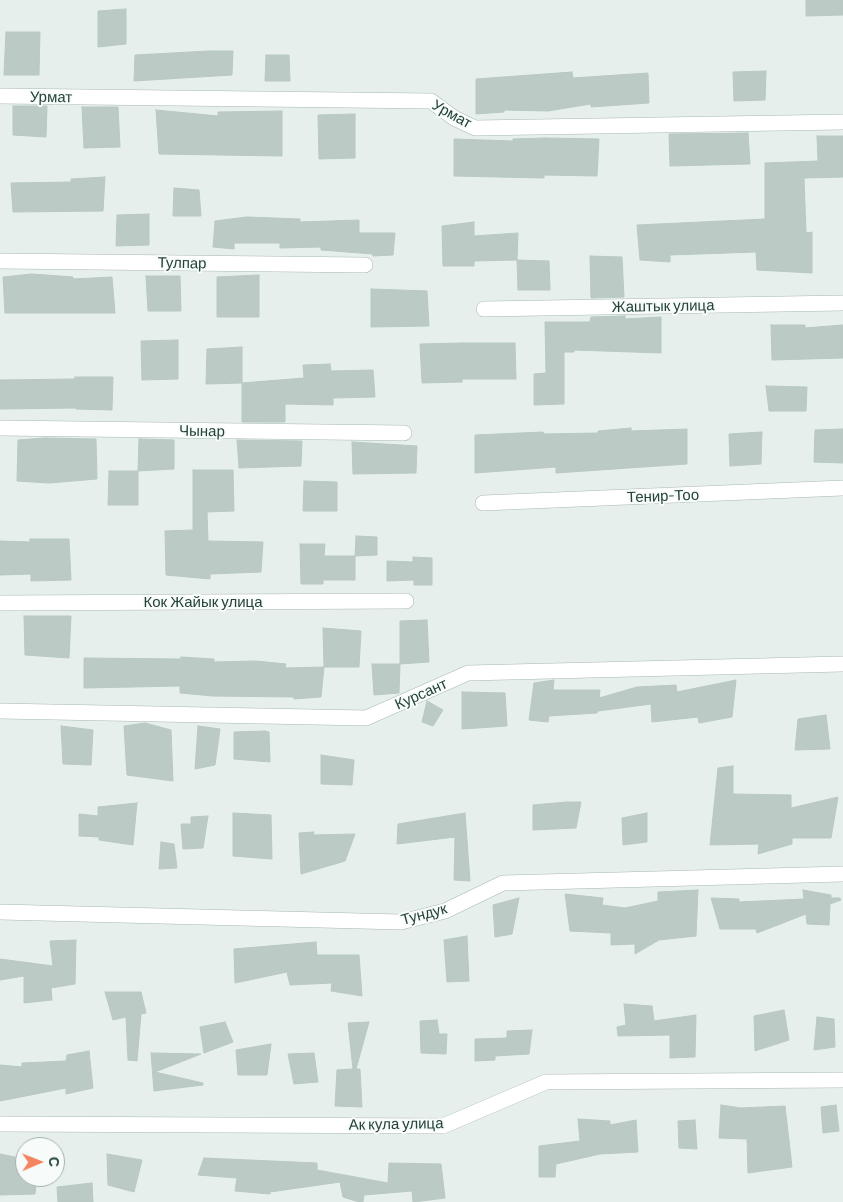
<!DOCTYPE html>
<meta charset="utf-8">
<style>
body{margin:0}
#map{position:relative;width:843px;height:1202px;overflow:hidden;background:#e6efeb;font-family:Barlow,sans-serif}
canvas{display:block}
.north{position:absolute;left:15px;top:1137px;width:50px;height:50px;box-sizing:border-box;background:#f7fbf9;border:1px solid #a3b1ad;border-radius:50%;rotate:89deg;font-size:14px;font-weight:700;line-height:20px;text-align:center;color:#24423a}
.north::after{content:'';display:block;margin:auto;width:18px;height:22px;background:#f4845f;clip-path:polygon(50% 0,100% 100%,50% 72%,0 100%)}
</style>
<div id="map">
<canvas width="843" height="1202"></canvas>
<div class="north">С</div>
</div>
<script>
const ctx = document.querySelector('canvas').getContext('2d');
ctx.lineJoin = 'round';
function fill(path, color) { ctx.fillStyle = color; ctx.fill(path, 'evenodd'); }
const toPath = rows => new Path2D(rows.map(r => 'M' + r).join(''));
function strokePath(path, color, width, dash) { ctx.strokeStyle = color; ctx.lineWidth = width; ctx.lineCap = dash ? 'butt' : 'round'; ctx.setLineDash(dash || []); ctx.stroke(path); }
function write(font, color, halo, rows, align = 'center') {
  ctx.font = font + ' Barlow,sans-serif'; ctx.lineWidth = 4; ctx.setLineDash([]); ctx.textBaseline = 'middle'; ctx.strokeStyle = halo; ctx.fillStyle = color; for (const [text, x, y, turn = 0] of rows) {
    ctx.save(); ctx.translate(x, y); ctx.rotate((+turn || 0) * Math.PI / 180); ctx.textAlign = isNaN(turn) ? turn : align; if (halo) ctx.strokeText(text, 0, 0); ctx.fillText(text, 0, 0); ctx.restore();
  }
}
const building = toPath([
 [806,0,843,0,843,15,806,16,806,0],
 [126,9,126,44,98,47,98,11,126,9],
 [6,32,40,32,39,75,4,75,6,32],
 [209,51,233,51,232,75,134,81,135,55,209,51],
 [266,55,289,55,290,81,265,81,266,55],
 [766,71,765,100,734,101,733,72,766,71],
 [572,72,573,78,648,73,649,103,591,107,591,104,548,111,504,110,504,112,476,114,476,79,572,72],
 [13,106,47,106,46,137,13,135,13,106],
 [82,107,118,107,120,147,84,148,82,107],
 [156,110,218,116,218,112,282,111,282,156,159,154,156,110],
 [355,114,355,158,319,159,318,115,355,114],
 [748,133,750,164,670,166,669,134,748,133],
 [817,136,843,136,843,177,804,178,806,233,812,232,812,273,757,270,756,252,670,255,670,262,640,260,637,225,765,219,765,163,818,161,817,136],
 [545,138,599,139,597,176,544,175,544,178,454,176,454,139,513,141,513,139,545,138],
 [105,177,103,211,13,212,11,183,71,182,71,179,105,177],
 [174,188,199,190,201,216,173,216,174,188],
 [149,214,149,245,116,246,117,215,149,214],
 [247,217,300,219,300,222,359,220,359,233,395,233,393,255,373,256,373,254,321,250,321,247,280,248,280,243,234,243,234,249,213,247,215,221,247,217],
 [474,222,474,236,518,233,517,260,474,261,474,266,443,266,442,226,474,222],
 [590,256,622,257,624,297,591,298,590,256],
 [517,260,549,261,550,290,518,290,517,260],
 [32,274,73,277,73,279,112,277,115,313,5,313,3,277,32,274],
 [259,275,259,317,217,317,217,277,259,275],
 [146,276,180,276,181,311,148,311,146,276],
 [371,289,427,291,429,326,371,327,371,289],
 [625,316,625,319,661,317,661,353,574,350,574,352,564,352,564,404,534,405,534,374,546,373,545,322,590,322,591,317,625,316],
 [771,325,805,325,805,328,843,325,843,358,772,360,771,325],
 [178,340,178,379,142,380,141,341,178,340],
 [462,343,515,343,516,379,462,379,462,382,422,383,420,344,462,343],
 [242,347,242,383,206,384,207,349,242,347],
 [330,364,331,371,373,370,375,397,333,398,333,405,285,404,285,422,242,422,242,383,304,378,303,365,330,364],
 [75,377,113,377,112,410,76,409,76,408,0,409,0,380,75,379,75,377],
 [766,386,807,387,806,411,769,411,766,386],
 [631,428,631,431,687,429,687,464,556,473,556,467,475,473,475,435,543,432,544,434,598,433,598,431,631,428],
 [843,429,843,463,814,462,815,430,843,429],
 [762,432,761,464,730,466,729,434,762,432],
 [45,438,96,439,97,479,49,483,17,481,18,440,45,438],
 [139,439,174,440,174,469,138,471,139,439],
 [237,440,302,441,301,466,239,468,237,440],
 [352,442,417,446,416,473,353,474,352,442],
 [193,470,233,470,234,511,207,512,208,541,263,542,261,572,210,574,210,579,166,575,165,531,193,530,193,470],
 [109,471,138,471,138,505,108,505,109,471],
 [304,481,337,482,337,511,303,511,304,481],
 [356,536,377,537,377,555,355,556,356,536],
 [30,539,69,539,71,580,31,581,31,574,0,575,0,541,30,542,30,539],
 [300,544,325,544,324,556,355,556,355,580,323,580,323,584,301,584,300,544],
 [413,557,432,558,432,585,414,585,414,580,387,581,387,561,413,562,413,557],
 [24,616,71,616,69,658,25,655,24,616],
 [427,620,429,662,400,664,400,621,427,620],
 [323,628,361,631,359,667,324,667,323,628],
 [181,657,214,659,214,662,256,661,286,664,285,668,324,667,321,697,294,699,294,697,213,696,180,693,180,686,84,688,84,658,181,659,181,657],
 [372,664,400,664,399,693,374,695,372,664],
 [554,680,553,690,600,690,599,698,637,687,676,685,677,692,736,680,732,717,699,723,698,717,652,722,651,704,598,711,597,713,549,716,548,722,529,720,534,683,554,680],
 [462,692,505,693,507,726,462,729,462,692],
 [427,701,443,710,433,726,422,722,427,701],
 [826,715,830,749,795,750,798,719,826,715],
 [145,723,171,730,173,781,127,775,124,726,145,723],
 [61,726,93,730,91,765,63,764,61,726],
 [198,726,220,729,215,765,195,769,198,726],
 [265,731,269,732,270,762,234,759,234,732,265,731],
 [321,755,354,760,352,785,321,784,321,755],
 [733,766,733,794,791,795,791,808,838,797,831,838,792,838,792,844,758,854,759,844,710,845,718,768,733,766],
 [567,802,581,802,576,828,533,830,533,805,567,802],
 [137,803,133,845,99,840,99,837,79,836,79,814,98,816,98,807,137,803],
 [233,813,271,815,272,859,233,856,233,813],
 [465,813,470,881,454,880,455,837,397,844,398,824,465,813],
 [647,813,647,842,623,845,622,818,647,813],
 [208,816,203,848,183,849,181,824,191,824,191,817,208,816],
 [314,832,313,835,355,834,345,861,301,874,299,833,314,832],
 [161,842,174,844,177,868,159,869,161,842],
 [698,890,696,936,659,940,635,954,635,944,611,945,611,933,570,931,565,894,603,898,602,905,625,908,658,901,658,892,698,890],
 [803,890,831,895,831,898,840,898,841,900,830,904,829,925,807,924,806,914,757,933,756,929,720,929,711,898,739,899,739,902,804,899,803,890],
 [519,898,512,934,495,937,493,905,519,898],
 [467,936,469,981,447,982,444,940,467,936],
 [76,940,75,984,51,988,52,1000,24,1003,24,976,0,980,0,959,53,966,50,941,76,940],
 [316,942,317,955,359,955,362,996,331,991,332,983,290,985,287,972,235,983,234,949,316,942],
 [105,992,141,992,146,1013,141,1014,137,1061,128,1060,126,1017,113,1020,105,992],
 [624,1004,652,1006,654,1021,696,1015,695,1057,670,1058,670,1035,618,1036,617,1027,626,1025,624,1004],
 [784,1010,789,1040,755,1051,754,1016,784,1010],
 [817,1017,834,1019,835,1047,814,1050,817,1017],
 [437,1020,439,1034,447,1034,446,1054,421,1053,420,1021,437,1020],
 [225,1022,233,1042,204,1053,200,1027,225,1022],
 [369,1022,356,1069,360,1069,362,1107,335,1106,337,1070,353,1069,348,1023,369,1022],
 [532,1030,529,1054,495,1056,495,1060,475,1061,475,1039,507,1038,507,1031,532,1030],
 [271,1044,267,1075,238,1075,236,1050,271,1044],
 [89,1051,93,1088,66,1094,66,1088,0,1101,0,1065,22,1067,22,1063,66,1061,67,1055,89,1051],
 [151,1053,201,1054,155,1072,203,1083,203,1085,154,1091,151,1053],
 [314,1053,318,1082,294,1084,288,1054,314,1053],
 [721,1105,741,1108,785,1106,792,1167,748,1173,747,1139,719,1138,721,1105],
 [836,1105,839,1131,823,1133,821,1107,836,1105],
 [578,1119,610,1121,610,1125,636,1120,638,1152,600,1154,556,1164,555,1177,539,1177,539,1146,580,1141,578,1119],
 [695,1120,697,1149,679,1148,678,1121,695,1120],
 [0,1154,25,1159,25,1177,37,1177,35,1194,0,1195,0,1154],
 [107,1154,142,1160,134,1192,108,1185,107,1154],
 [204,1158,317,1163,317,1170,388,1183,389,1163,441,1164,445,1198,413,1202,412,1191,364,1195,363,1202,359,1202,343,1197,340,1182,270,1192,270,1194,235,1191,237,1178,198,1175,204,1158],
 [92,1183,93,1202,58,1202,57,1187,92,1183]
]);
fill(building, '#bbcac4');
strokePath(building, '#b8c9c2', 1);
const minor = toPath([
 [0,96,431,101,454,118,475,128,843,122],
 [0,261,365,265],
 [484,309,843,303],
 [0,428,404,433],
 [483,503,843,488],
 [0,603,406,601],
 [0,711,366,718,468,673,843,664],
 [0,912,401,922,445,911,503,883,843,874],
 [0,1124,443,1126,546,1082,843,1080]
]);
strokePath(minor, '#a8b8b2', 16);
strokePath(minor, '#fff', 15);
write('15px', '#24423a', '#f7fbf9', [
 ["Урмат",51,97,1],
 ["Урмат",452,114,29],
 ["Тулпар",182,263,1],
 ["Жаштык улица",663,306,-1],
 ["Чынар",202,431,1],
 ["Тенир-Тоо",663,496,-2],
 ["Кок Жайык улица",203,602],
 ["Курсант",421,694,-24],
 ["Тундук",424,914,-15],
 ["Ак кула улица",396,1124,-1]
]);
</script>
